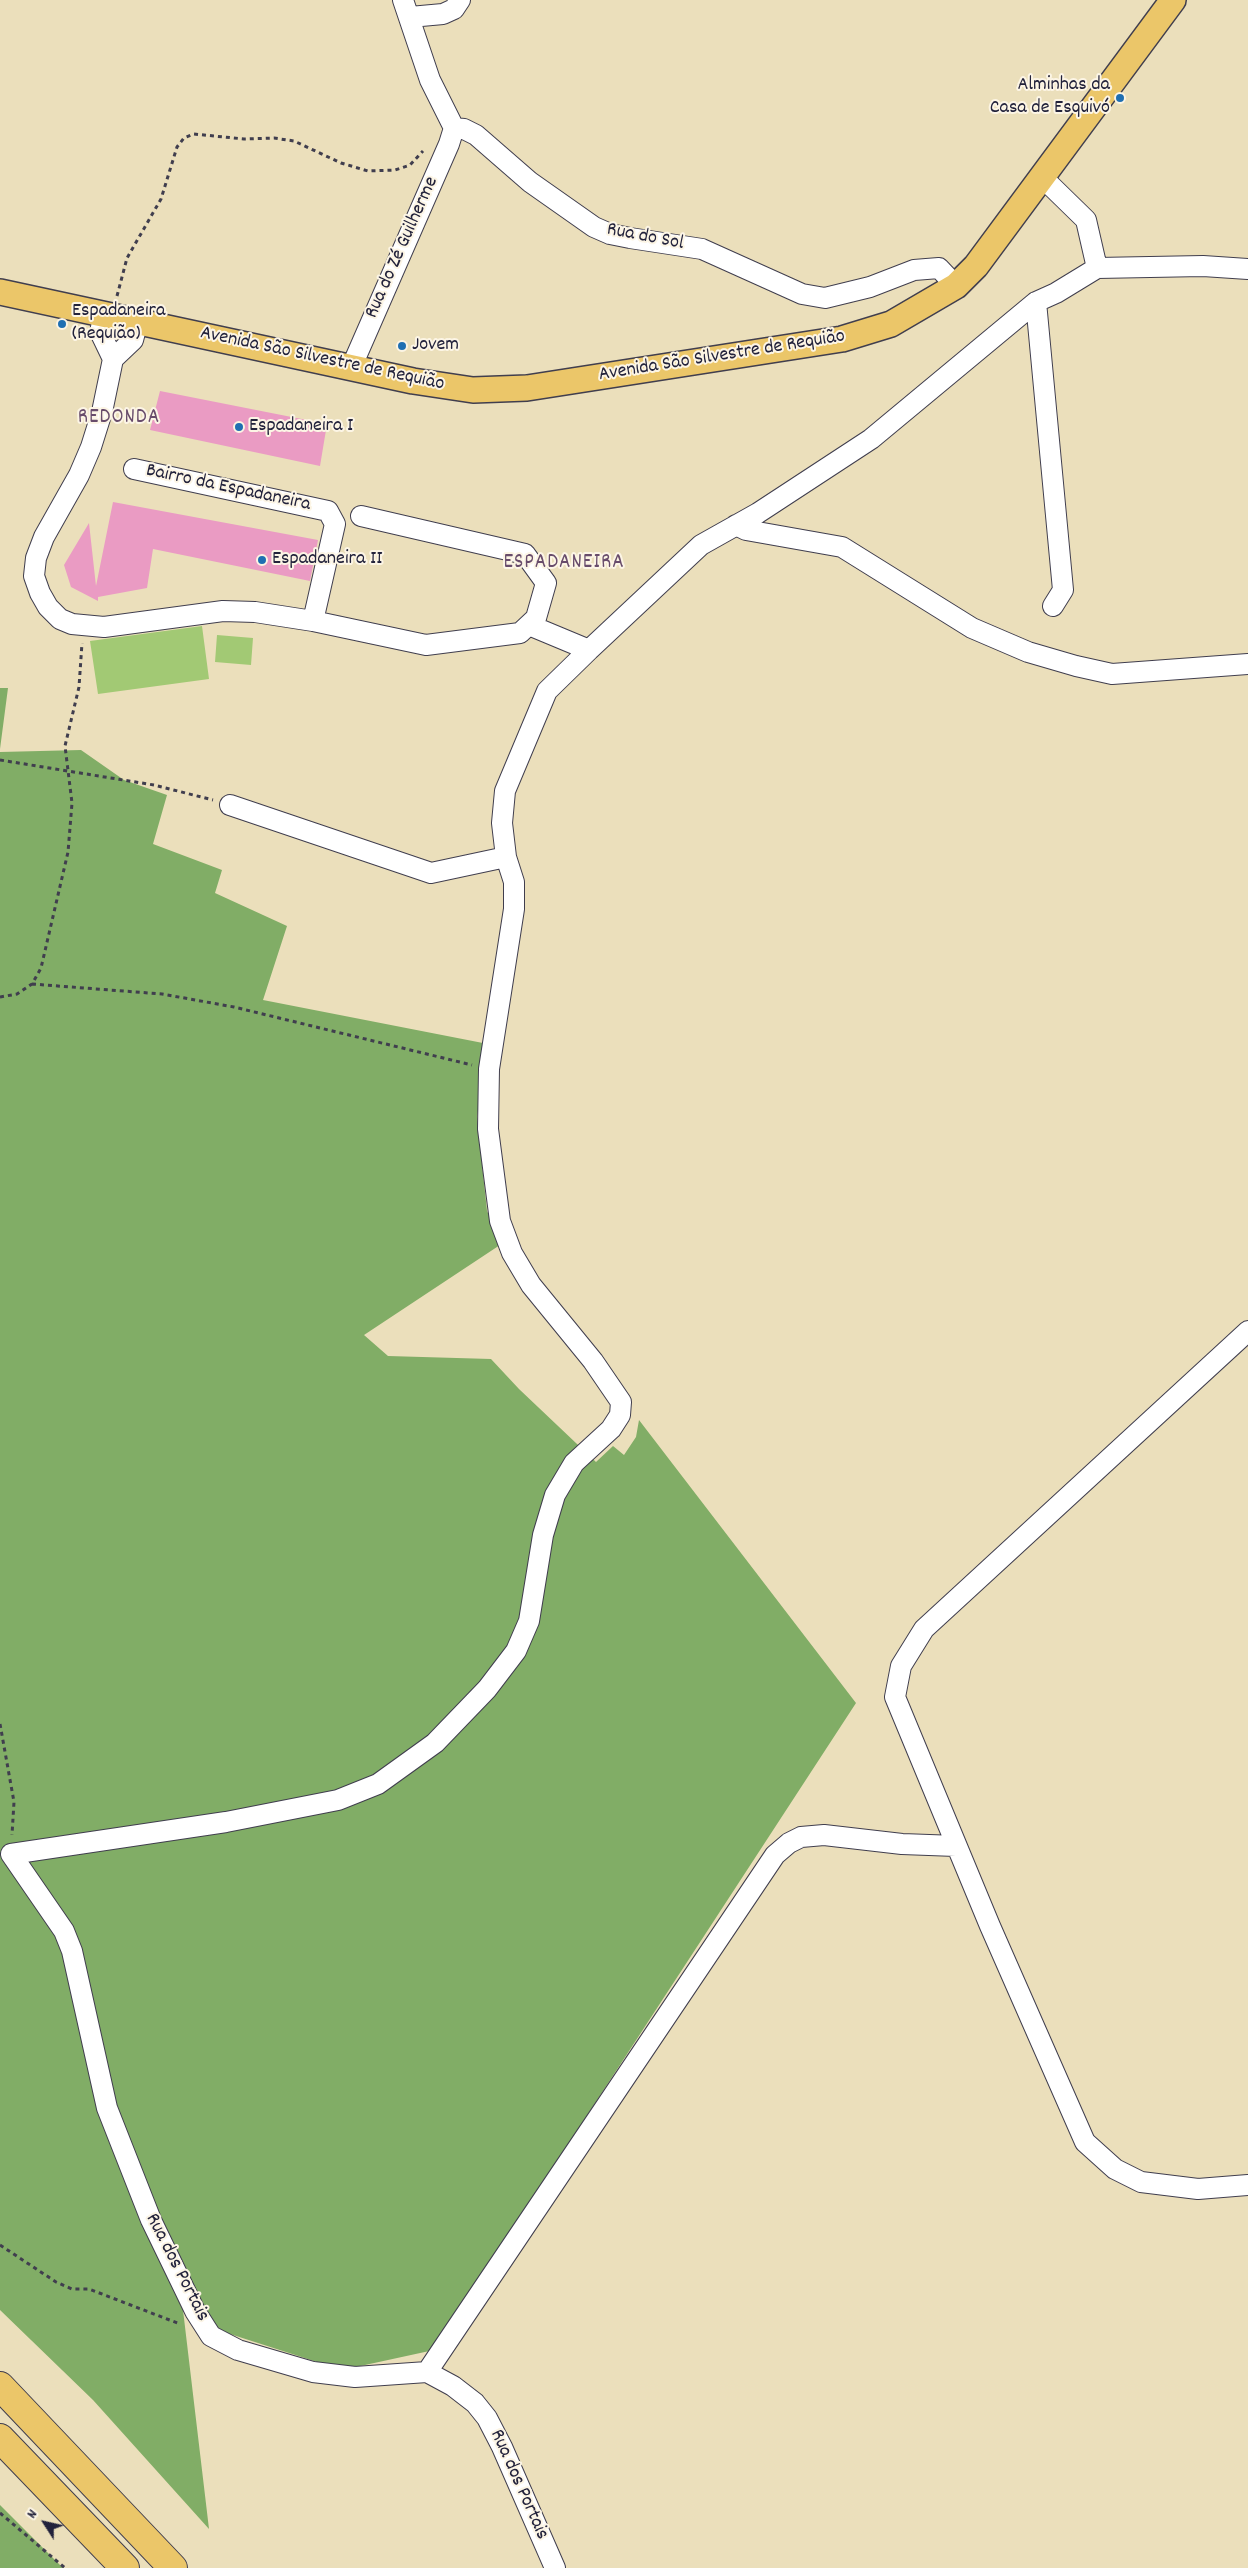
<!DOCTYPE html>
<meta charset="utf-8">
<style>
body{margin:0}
#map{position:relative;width:1248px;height:2568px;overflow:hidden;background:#ebdfbb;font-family:Dekko,sans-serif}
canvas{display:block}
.north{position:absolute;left:20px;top:2498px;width:50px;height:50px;-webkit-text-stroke:4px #fcf5e5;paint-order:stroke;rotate:305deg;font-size:14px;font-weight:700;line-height:20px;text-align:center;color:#22223b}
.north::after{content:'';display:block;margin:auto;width:18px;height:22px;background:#22223b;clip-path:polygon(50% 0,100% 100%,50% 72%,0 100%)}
</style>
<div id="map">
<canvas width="1248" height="2568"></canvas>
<div class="north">N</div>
</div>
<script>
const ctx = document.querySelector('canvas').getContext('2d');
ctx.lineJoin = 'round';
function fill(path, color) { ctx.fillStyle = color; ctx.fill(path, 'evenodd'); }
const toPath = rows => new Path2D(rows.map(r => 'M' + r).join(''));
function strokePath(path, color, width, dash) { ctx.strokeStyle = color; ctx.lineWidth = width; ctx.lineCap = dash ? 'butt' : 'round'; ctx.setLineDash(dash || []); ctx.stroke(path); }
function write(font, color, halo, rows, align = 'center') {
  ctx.font = font + ' Dekko,sans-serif'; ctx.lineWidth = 4; ctx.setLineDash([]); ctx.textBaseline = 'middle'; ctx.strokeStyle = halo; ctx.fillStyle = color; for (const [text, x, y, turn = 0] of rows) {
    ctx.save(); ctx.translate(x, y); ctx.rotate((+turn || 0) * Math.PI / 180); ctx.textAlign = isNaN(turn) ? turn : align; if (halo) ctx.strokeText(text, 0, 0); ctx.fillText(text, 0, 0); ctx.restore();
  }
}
fill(toPath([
 [202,626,209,679,98,694,90,641],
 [217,635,253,638,251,665,215,662]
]), '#a2c974');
fill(toPath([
 [0,688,8,688,0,749],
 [81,750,124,780,167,795,153,844,222,870,215,893,287,926,263,1000,488,1044,477,1117,487,1211,503,1243,364,1335,388,1356,491,1359,519,1389,596,1462,613,1446,624,1455,636,1437,639,1420,856,1703,434,2350,342,2370,230,2334,183,2310,209,2529,93,2400,0,2310,0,752],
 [0,2505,63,2568,0,2568]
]), '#81ad66');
fill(toPath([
 [160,391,327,424,320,466,150,430],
 [113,502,318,540,310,581,153,549,147,588,98,597,98,601,71,587,64,565,89,523,96,586]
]), '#ea9bc3');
const minor = toPath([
 [403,0,430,80,454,128,464,129,476,135,530,182,594,227,610,234,630,238,702,249,802,294,825,298,870,287,914,270,939,268,956,286],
 [410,17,443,14,454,9,460,0],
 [1097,268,1203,266,1248,269],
 [1036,302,1063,590,1053,606],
 [104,314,100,332,113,359],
 [138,321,133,340,113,359,102,412,91,447,79,475,44,537,36,558,34,576,40,593,48,607,60,619,72,624,104,627,223,611,255,612,313,621,426,645,520,633,536,618,546,583,525,554,361,516],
 [351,368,449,144,454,128],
 [134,469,328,511,335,524,313,621],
 [736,525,746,530,842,547,972,628,1028,652,1076,666,1112,674,1248,664],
 [529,625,589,650,701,545,758,513,871,439,1036,302,1056,293,1097,268,1086,220,1043,178],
 [230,805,431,873,506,857,502,823,505,791,547,691,589,650],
 [506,857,514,882,514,909,489,1069,488,1129,500,1221,512,1253,531,1285,593,1361,621,1402,620,1415,611,1429,574,1463,555,1495,543,1535,529,1621,516,1651,487,1689,435,1743,378,1784,338,1800,226,1822,11,1854,64,1931,72,1951,107,2108,151,2220,195,2311,211,2336,238,2350,313,2372,355,2377,427,2372,453,2386,475,2403,487,2418,502,2447,555,2568],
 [1248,1331,924,1629,901,1666,895,1697,990,1926,1085,2142,1115,2169,1141,2182,1198,2189,1248,2185],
 [427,2372,775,1855,789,1843,801,1837,824,1835,902,1844,956,1846]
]);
const major = toPath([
 [0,292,413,381,473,390,527,388,842,339,891,324,956,286,976,266,1173,0]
]);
const highway = toPath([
 [0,2386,173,2568],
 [0,2438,125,2568]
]);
strokePath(minor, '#403e4e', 22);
strokePath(major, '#403e4e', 28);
strokePath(highway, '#403e4e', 30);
strokePath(toPath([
 [117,296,127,258,161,199,177,147,184,138,194,134,244,139,274,138,294,141,341,163,368,171,395,170,410,165,423,151],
 [0,760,154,785,213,800],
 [32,984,162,994,234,1007,472,1065],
 [0,997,17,994,32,984,41,968,68,852,72,803,65,746,79,687,82,643],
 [0,1724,14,1802,12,1835],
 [0,2245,56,2282,72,2289,89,2289,180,2324],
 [0,2513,65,2568]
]), '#403e4e', 3, [4, 4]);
strokePath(minor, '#fff', 20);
strokePath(major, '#ebc669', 25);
strokePath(highway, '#ebc669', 28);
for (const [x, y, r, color] of [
 [1120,98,5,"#1f6fb2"],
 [62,324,5,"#1f6fb2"],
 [402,346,5,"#1f6fb2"],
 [239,427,5,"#1f6fb2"],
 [262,560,5,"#1f6fb2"]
]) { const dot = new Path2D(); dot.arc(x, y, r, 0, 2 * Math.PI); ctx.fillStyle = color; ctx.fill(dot); strokePath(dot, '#fcf5e5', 2); }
write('20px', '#22223b', '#fcf5e5', [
 ["Alminhas da",1110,86,"right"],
 ["Casa de Esquivó",1110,109,"right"],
 ["Espadaneira",72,312],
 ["(Requião)",72,335],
 ["Jovem",412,346],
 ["Espadaneira I",249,427],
 ["Espadaneira II",272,560]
], 'left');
write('20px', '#22223b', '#fcf5e5', [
 ["Rua do Sol",645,238,11],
 ["Rua do Zé Guilherme",403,248,-66],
 ["Avenida São Silvestre de Requião",722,357,-9],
 ["Avenida São Silvestre de Requião",322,360,12],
 ["Bairro da Espadaneira",228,489,12],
 ["Rua dos Portais",176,2268,63],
 ["Rua dos Portais",518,2485,66]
]);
ctx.letterSpacing = '1px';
write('21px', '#684c6b', '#fcf5e5', [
 ["REDONDA",119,419],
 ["ESPADANEIRA",564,564]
]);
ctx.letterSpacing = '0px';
</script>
